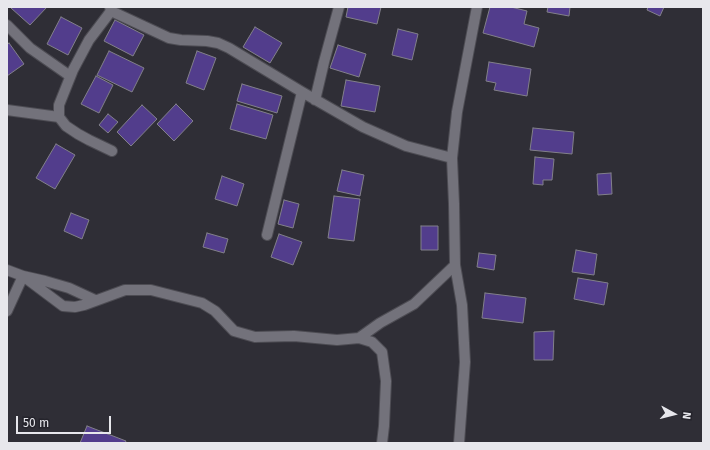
<!DOCTYPE html>
<style>
body{margin:0}
#map{position:relative;width:710px;height:450px;overflow:hidden;background:#2f2e36;font-family:"Fira Sans",sans-serif}
canvas{display:block}
.frame{position:absolute;inset:0;border:8px solid #e7e7ec;pointer-events:none}
.north{position:absolute;left:654px;top:394px;width:40px;height:40px;-webkit-text-stroke:3px #25242c;paint-order:stroke;rotate:97deg;font-size:11px;font-weight:700;line-height:16px;text-align:center;color:#e7e7ec}
.north::after{content:'';display:block;margin:auto;width:14px;height:18px;background:#e7e7ec;clip-path:polygon(50% 0,100% 100%,50% 72%,0 100%)}
.scale{position:absolute;left:16px;top:416px;width:95px;height:18px;box-sizing:border-box;border:2px solid #e7e7ec;border-top:0;padding-left:5px;font-size:12px;line-height:14px;white-space:nowrap;color:#e7e7ec;-webkit-text-stroke:3px #25242c;paint-order:stroke}
</style>
<div id="map">
<canvas width="710" height="450"></canvas>
<div class="frame"></div>
<div class="north">N</div>
<div class="scale">50 m</div>
</div>
<script>
const ctx = document.querySelector('canvas').getContext('2d');
ctx.lineJoin = 'round';
function fill(path, color) { ctx.fillStyle = color; ctx.fill(path, 'evenodd'); }
const toPath = rows => new Path2D(rows.map(r => 'M' + r).join(''));
function strokePath(path, color, width, dash) { ctx.strokeStyle = color; ctx.lineWidth = width; ctx.lineCap = dash ? 'butt' : 'round'; ctx.setLineDash(dash || []); ctx.stroke(path); }
const building = toPath([
 [12,7,47,7,30,25,11,8,12,7],
 [348,7,381,7,377,24,346,17,348,7],
 [490,7,511,7,527,11,524,24,539,28,534,47,483,33,490,7],
 [548,7,570,7,569,16,547,12,548,7],
 [648,7,664,7,660,16,647,10,648,7],
 [61,17,82,28,68,55,47,44,61,17],
 [115,20,144,35,133,56,104,41,115,20],
 [255,27,282,43,270,63,243,47,255,27],
 [398,29,418,34,412,60,392,55,398,29],
 [9,43,24,64,7,76,7,45,9,43],
 [338,45,366,54,359,77,330,68,338,45],
 [109,51,144,68,132,92,97,75,109,51],
 [197,51,216,58,204,90,186,83,197,51],
 [489,62,531,69,527,96,494,90,496,83,486,81,489,62],
 [96,76,113,85,99,113,81,104,96,76],
 [346,80,380,86,375,112,341,106,346,80],
 [242,84,282,96,277,113,237,101,242,84],
 [176,104,193,121,174,141,157,124,176,104],
 [237,104,273,115,266,139,230,129,237,104],
 [142,105,157,119,131,146,117,132,142,105],
 [108,114,118,122,108,133,99,125,108,114],
 [533,128,574,132,572,154,530,150,533,128],
 [56,144,75,155,55,189,36,178,56,144],
 [535,157,554,159,552,180,543,180,543,185,533,184,535,157],
 [342,170,364,175,360,196,337,191,342,170],
 [611,173,612,194,598,195,597,174,611,173],
 [222,176,244,184,237,206,215,199,222,176],
 [334,196,360,199,354,241,328,238,334,196],
 [284,200,299,204,293,228,278,224,284,200],
 [71,213,89,220,82,239,64,231,71,213],
 [421,226,438,226,438,250,421,250,421,226],
 [207,233,228,239,224,253,203,247,207,233],
 [279,234,302,242,293,265,271,257,279,234],
 [576,250,597,254,594,275,572,272,576,250],
 [479,253,496,255,494,270,477,267,479,253],
 [578,278,608,283,604,305,574,299,578,278],
 [485,293,526,298,523,323,482,318,485,293],
 [554,331,553,360,534,360,534,332,554,331],
 [87,426,126,441,125,443,80,443,87,426]
]);
fill(building, '#523d8c');
strokePath(building, '#82808a', 1);
const minor = toPath([
 [110,7,111,11,169,38,181,40,207,41,218,43,229,48,302,92,363,127,406,146,452,158],
 [111,11,89,40,73,70,59,105,59,117,66,126,78,134,89,140,112,151],
 [7,25,30,48,70,76],
 [315,100,324,62,339,7],
 [7,110,59,117],
 [267,235,302,92],
 [7,270,23,276,63,306,75,307,84,305,125,290,151,290,202,303,215,311,234,331,255,337,294,336,337,340,359,338,372,342,382,352,386,381,384,426,382,443],
 [7,311,23,276,45,281,69,288,95,300],
 [359,338,380,323,414,304,455,265],
 [459,443,465,362,462,305,455,265,454,204,452,158,457,112,477,7]
]);
strokePath(minor, '#4d4c53', 12);
strokePath(minor, '#73727b', 10);
</script>
